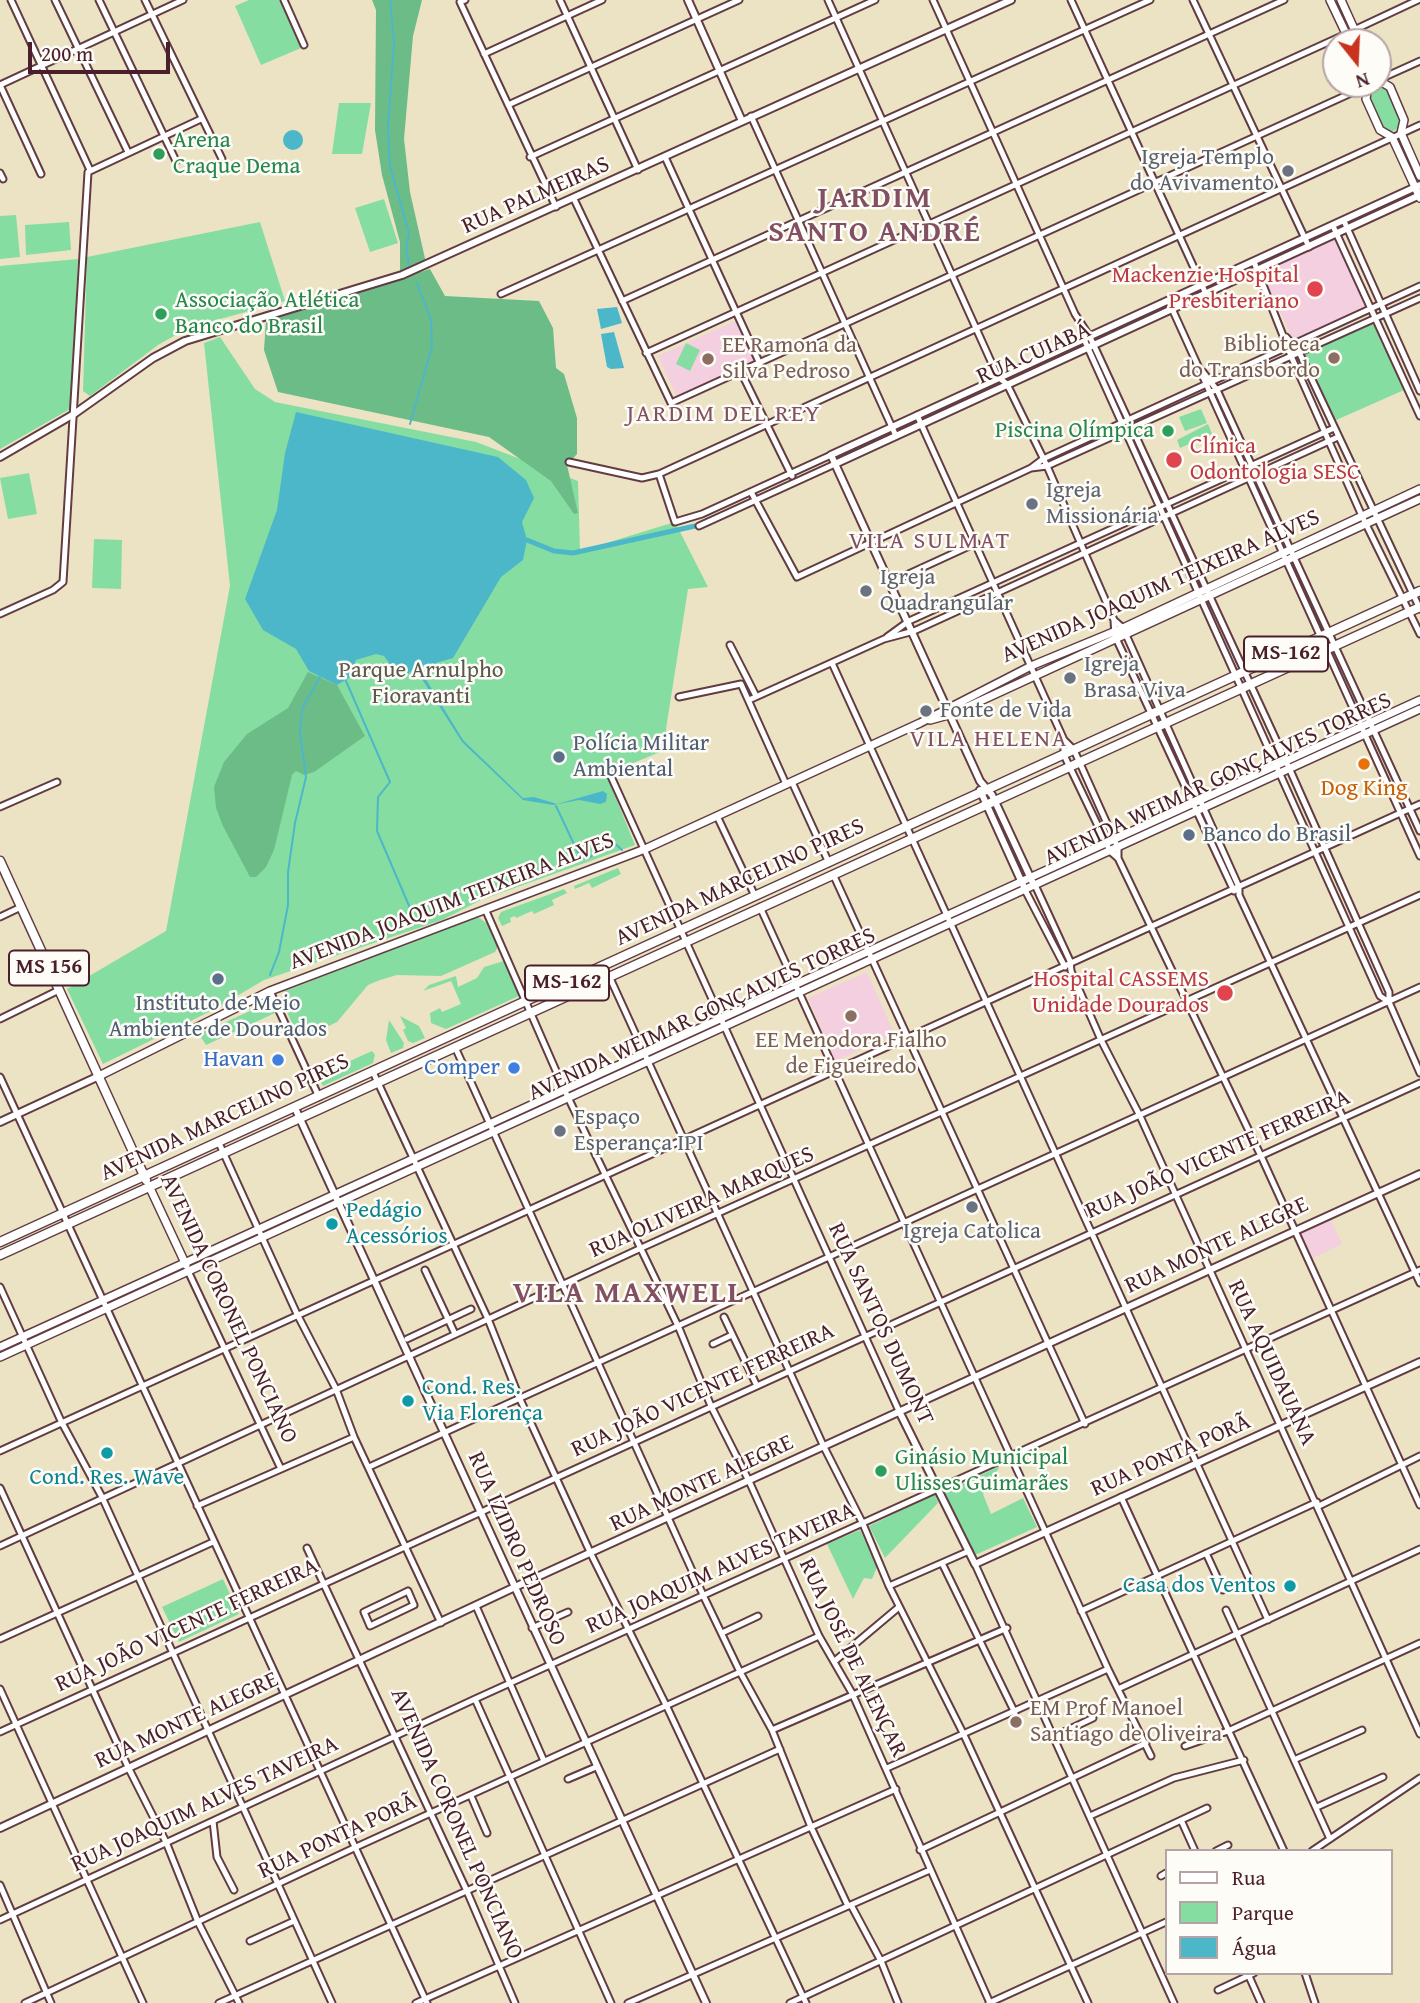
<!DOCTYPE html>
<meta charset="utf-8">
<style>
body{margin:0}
#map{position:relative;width:1420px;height:2003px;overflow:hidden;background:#ece3c4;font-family:"Gentium Book Plus",serif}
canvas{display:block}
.legend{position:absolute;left:1165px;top:1849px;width:228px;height:126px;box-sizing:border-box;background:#fdfcf7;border:2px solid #b5a4a5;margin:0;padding:9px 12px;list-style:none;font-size:21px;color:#4a1f2b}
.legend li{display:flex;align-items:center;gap:14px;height:35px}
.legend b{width:35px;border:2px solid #b5a4a5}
.north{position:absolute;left:1322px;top:28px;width:70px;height:70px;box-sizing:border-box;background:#fdfcf7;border:2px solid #b5a4a5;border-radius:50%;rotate:162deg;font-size:19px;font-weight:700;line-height:28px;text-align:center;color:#4a1f2b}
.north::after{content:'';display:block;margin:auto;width:24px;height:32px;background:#c8321e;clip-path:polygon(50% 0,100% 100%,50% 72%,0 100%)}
.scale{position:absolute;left:28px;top:42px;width:142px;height:32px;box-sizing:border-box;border:4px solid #4a1f2b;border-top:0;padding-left:9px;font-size:21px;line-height:24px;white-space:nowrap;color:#4a1f2b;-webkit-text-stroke:5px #fdfcf7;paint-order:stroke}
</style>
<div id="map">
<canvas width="1420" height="2003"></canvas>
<ul class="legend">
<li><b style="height:9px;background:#fff"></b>Rua</li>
<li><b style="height:19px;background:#86dda1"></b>Parque</li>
<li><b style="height:19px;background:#4db7ca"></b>Água</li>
</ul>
<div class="north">N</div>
<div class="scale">200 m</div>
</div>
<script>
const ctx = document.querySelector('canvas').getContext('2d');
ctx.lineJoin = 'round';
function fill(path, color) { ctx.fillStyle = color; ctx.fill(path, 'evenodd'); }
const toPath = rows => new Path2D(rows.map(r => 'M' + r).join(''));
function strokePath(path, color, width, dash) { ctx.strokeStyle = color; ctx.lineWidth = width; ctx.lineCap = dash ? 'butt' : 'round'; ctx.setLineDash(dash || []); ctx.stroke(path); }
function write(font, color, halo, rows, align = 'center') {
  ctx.font = font + ' "Gentium Book Plus",serif'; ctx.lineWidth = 5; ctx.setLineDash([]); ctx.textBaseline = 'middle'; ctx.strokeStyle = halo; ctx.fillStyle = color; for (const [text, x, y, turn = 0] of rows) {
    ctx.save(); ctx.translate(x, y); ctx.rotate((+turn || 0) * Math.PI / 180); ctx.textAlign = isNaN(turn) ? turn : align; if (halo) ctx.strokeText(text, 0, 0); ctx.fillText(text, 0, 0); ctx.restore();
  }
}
fill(toPath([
 [1336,239,1367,307,1293,340,1262,272],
 [738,320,758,363,678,399,658,356],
 [867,972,895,1035,835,1061,808,998],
 [1330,1219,1342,1244,1311,1259,1299,1234]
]), '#f3cfe0');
fill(toPath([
 [249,0,280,0,301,48,261,65,235,6],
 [1379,83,1387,87,1401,118,1400,127,1390,133,1381,130,1367,93,1371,87],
 [339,103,371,103,362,154,332,154],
 [384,199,398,243,370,252,355,208],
 [16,215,20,257,0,259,0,216],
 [69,222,71,250,26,255,25,225],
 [260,222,285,301,188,328,158,345,90,396,83,391,87,257],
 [78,259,70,409,0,449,0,266],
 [1373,322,1404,390,1334,421,1303,353],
 [220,337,255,389,275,402,476,442,578,481,580,551,675,522,708,587,688,589,666,729,670,748,606,774,635,845,481,900,442,920,264,980,215,1009,103,1064,67,989,166,931,230,586,204,343],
 [686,343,700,350,690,371,676,364],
 [1201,409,1207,423,1185,431,1179,417],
 [1208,424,1212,434,1180,448,1177,440],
 [29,473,37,514,8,519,0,478],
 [94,539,122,540,121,589,92,588],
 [618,868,621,874,592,888,589,883,575,889,574,886],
 [564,889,567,893,552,900,554,905,534,914,532,911,516,918,515,916,510,918,511,922,502,926,498,918,501,912],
 [478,917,489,925,498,946,495,952,441,976,397,975,380,980,368,985,337,1022,308,1036,298,1036,281,999,285,991],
 [504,961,521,995,446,1029,431,1023,430,1013,440,1008,442,1012,461,1004,451,981,423,991,429,985,456,976,458,987,477,978,484,967],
 [270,1002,281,1022,275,1013,206,1045,199,1034],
 [400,1016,419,1026,425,1038,413,1043,408,1041,403,1030,406,1028],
 [389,1020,404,1043,403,1048,391,1053,386,1040],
 [372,1051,375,1055,373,1063,323,1086,317,1076],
 [1000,1466,983,1494,991,1514,1023,1498,1037,1527,975,1555,944,1492],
 [935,1494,938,1503,885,1558,869,1526],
 [860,1530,877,1567,872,1579,864,1578,853,1599,827,1544],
 [223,1579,239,1614,179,1642,162,1607]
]), '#86dda1');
fill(toPath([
 [372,0,422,0,413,36,404,139,410,192,426,263,400,273,400,242,382,175,375,130,376,10],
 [430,269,445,296,539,301,553,328,556,368,564,374,577,418,577,454,567,465,578,513,574,514,551,481,489,437,278,392,264,350,266,321],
 [308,672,337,685,365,736,314,772,304,775,296,771,292,775,274,850,266,867,256,877,250,877,223,826,216,808,214,787,224,762,247,734,288,708]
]), '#6cbc87');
fill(toPath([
 '283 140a10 10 0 1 1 20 0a10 10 0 1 1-20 0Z',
 [617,307,622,323,601,329,597,309],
 [614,332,624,368,611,369,607,367,601,334],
 [296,412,498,457,526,480,534,498,522,522,527,540,523,560,501,577,453,658,419,668,463,740,523,798,534,797,557,804,603,791,607,794,606,802,600,804,579,800,553,805,523,800,462,742,415,668,403,678,399,677,384,656,376,654,356,660,349,678,337,685,309,671,296,649,263,630,245,599,277,510,285,453]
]), '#4db7ca');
strokePath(toPath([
 [390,0,394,41,388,127,390,166,409,233,406,250,409,265],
 [410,424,432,347,431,320,417,283],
 [346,681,390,782,378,797,377,831,413,915],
 [556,806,581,859,590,857,612,841,622,850],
 [270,975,279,952,288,905,288,872,295,823,306,777,300,731,302,709,321,675]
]), '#4db7ca', 2);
strokePath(toPath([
 [527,540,554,551,573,553,695,526]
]), '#4db7ca', 5);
const minor = toPath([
 [11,0,90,170],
 [55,0,128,152],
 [99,0,176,161],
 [145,0,222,159],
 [284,0,304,45],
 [465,0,460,2,556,207],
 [560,0,638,170],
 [828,0,998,377,1007,384,1047,466,1114,620,1123,628,1239,887,1239,895,1420,1283],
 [933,0,1075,314,1090,337,1290,770,1389,992,1389,1002,1420,1073],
 [1071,0,1206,294],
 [1193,0,1309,247],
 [1354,30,1418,0],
 [484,54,602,0],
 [1378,80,1420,61],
 [0,85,183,0],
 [0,85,41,174],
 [508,105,739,0],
 [751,116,896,436],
 [530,157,875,0],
 [665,157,760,364],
 [0,173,3,179],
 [574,199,671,403,1371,84],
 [1344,221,1420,391],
 [1333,226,1420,416],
 [1254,262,1291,356,1362,516,1420,634],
 [501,294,1150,0],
 [622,301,1284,0],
 [1169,302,1420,856],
 [1083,337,1380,996,1389,1002],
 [1286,337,1299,352,1420,609],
 [646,353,1346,34],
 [741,372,792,476],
 [1203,372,1217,390,1420,831],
 [917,415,1064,740,1074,750,1118,848,1118,858],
 [569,462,642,478,659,474,1420,125],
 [1031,468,1047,466,1420,298],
 [659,474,675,522,702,514,831,455],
 [751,492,797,577,1031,468,1043,459,1420,286],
 [699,526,835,464],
 [891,582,976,543],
 [0,614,53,590,63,582,88,172,201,119],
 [1114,620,1115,636,1234,891],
 [887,637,909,621,1334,428],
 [730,645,756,696],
 [832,663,1268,1620],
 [679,697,741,684,786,784],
 [749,700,884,639,914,631,1338,437],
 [1064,740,1064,755,1110,851,1118,858,1261,1156,1420,1505],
 [609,772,899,1411],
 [792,782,829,863],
 [0,807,57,782],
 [717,816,755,896],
 [833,874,1085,1424],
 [1035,885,1070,961,1071,971,1101,1040,1140,1116,1420,1734],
 [1025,890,1065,967],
 [760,907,1108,1669,1151,1756],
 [486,911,564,1089,679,1328,711,1406,749,1481,819,1636,852,1693,990,2003],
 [0,917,21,907],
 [610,978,824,1447,863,1524,889,1586,964,1735,1088,2003],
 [270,991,319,1097],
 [0,1019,59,990],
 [455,1047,704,1597,740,1672,772,1730,811,1827,848,1906],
 [373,1072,488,1319,519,1397,591,1554,667,1707,806,2003],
 [0,1077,427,2003],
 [219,1143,297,1314,336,1389,354,1437,441,1623],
 [425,1270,455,1334],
 [188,1271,281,1469],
 [0,1287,61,1421,102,1497,332,2003],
 [724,1317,757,1386],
 [407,1339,471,1309],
 [713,1344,732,1335],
 [0,1451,1420,804],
 [369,1467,1420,987],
 [0,1488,128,1767,166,1842,198,1922,239,2003],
 [1121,1497,1284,1851],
 [197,1506,354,1437],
 [1319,1506,1420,1456],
 [0,1546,639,1249,1420,895],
 [307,1548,466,1889,515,2003],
 [1206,1553,1223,1590],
 [942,1563,1015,1713],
 [975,1564,1174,2003],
 [889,1586,969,1551],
 [408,1591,414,1605,370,1626,364,1612,408,1591],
 [476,1606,544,1761],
 [1226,1610,1330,1839],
 [1081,1611,1317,1502],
 [532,1628,568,1612],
 [722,1633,758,1616],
 [0,1639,213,1542],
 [836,1660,899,1607],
 [0,1689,143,2003],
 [1118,1689,1420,1549],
 [475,1699,611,2003],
 [772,1730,1007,1628],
 [0,1732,1420,1083],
 [1055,1736,1093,1718],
 [1185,1746,1228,1731,1420,1643],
 [1296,1759,1362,1730],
 [887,1768,1108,1669],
 [568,1779,596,1767],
 [471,1796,487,1833],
 [1317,1807,1383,1777],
 [1090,1816,1174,1778,1244,1760],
 [1181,1820,1195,1851],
 [213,1821,217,1857,234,1890],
 [920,1850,1146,1743],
 [1216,1851,1228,1845],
 [1312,1851,1420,1778],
 [1161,1876,1166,1873],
 [0,1885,51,2003],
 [851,1905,881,1961,898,2003],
 [0,1920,475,1699,1420,1270],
 [250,1941,294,1921],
 [1305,1973,1315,2003],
 [1248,1974,1261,2003],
 [1218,1990,1254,1973],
 [25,2003,354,1848,819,1636],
 [219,2003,780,1749],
 [416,2003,896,1789],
 [628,2003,930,1870],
 [790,2003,1207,1808],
 [989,2003,1166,1922]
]);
const tertiary = toPath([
 [688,0,742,121],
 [0,457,74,414,153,358,185,341,402,275,1011,0],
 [835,464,1420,195],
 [980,790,1023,885],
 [1032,881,992,795,980,781,831,455,1420,185],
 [295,1108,706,2003],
 [0,1122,99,1076],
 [899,1411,975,1564,1420,1362],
 [0,1828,515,1587,1420,1174]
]);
const secondary = toPath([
 [1330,0,1350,42],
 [1341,0,1360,42],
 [1378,80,1390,87,1404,120,1401,133,1420,176],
 [1368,84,1366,99,1380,130,1392,137,1420,198],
 [930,720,952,714,1420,499],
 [99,1076,270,991,645,849,920,723,1031,666,1123,628,1420,489],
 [149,1186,186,1265],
 [0,1347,1420,700],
 [0,1357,1420,709]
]);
const primary = toPath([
 [0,861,146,1180],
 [0,1242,1420,591],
 [0,1255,1420,607]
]);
strokePath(minor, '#623c42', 9);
strokePath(tertiary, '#623c42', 10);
strokePath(secondary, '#623c42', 10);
strokePath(primary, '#623c42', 11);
strokePath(minor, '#fff', 5);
strokePath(tertiary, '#fff', 6);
strokePath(secondary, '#fff', 7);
strokePath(primary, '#fff', 8);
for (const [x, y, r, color] of [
 [159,154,7,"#2e9e5b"],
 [1288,171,7,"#6b7280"],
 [1315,289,9,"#e0444e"],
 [161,314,7,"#2e9e5b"],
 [1334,358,7,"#8d6e63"],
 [708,359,7,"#8d6e63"],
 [1168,431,7,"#2e9e5b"],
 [1174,460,9,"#e0444e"],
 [1032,504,7,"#6b7280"],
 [866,591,7,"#6b7280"],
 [1070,678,7,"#6b7280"],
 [926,711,7,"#6b7280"],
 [559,757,7,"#5c6f8a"],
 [1364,764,7,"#e8710a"],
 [1189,835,7,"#5c6f8a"],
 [218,979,7,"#5c6f8a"],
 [1225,993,9,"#e0444e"],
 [851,1016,7,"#8d6e63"],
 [278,1060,7,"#3f7fe0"],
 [514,1068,7,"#3f7fe0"],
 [560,1131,7,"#6b7280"],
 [972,1207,7,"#6b7280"],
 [332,1224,7,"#0f9aa8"],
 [408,1401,7,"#0f9aa8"],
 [107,1453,7,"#0f9aa8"],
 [881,1471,7,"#2e9e5b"],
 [1290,1586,7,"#0f9aa8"],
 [1016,1722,7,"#8d6e63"]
]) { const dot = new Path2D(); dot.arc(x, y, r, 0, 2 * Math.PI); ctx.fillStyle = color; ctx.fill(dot); strokePath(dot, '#fdfcf7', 2.5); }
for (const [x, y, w] of [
 [1286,654,84],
 [49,968,80],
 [567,983,84]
]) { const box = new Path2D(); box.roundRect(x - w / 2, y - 17.5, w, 35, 5); ctx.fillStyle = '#fdfcf7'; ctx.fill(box); strokePath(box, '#4a1f2b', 2); }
write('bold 21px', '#4a1f2b', null, [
 ["MS-162",1286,654],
 ["MS 156",49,968],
 ["MS-162",567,983]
]);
write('23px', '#27864d', '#fdfcf7', [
 ["Arena",173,141],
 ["Craque Dema",173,167],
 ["Associação Atlética",175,301],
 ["Banco do Brasil",175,327],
 ["Piscina Olímpica",1154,431,"right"],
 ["Ginásio Municipal",895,1458],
 ["Ulisses Guimarães",895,1484]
], 'left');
write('23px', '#5b616d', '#fdfcf7', [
 ["Igreja Templo",1274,158,"right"],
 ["do Avivamento",1274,184,"right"],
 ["Igreja",1046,491],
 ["Missionária",1046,517],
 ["Igreja",880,578],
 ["Quadrangular",880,604],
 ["Igreja",1084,665],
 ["Brasa Viva",1084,691],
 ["Fonte de Vida",940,711],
 ["Espaço",574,1118],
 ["Esperança IPI",574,1144],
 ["Igreja Catolica",972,1232,"center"]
], 'left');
write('23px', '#4a1f2b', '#fdfcf7', [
 ["RUA PALMEIRAS",536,196,-24],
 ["RUA CUIABÁ",1034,354,-24],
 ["AVENIDA JOAQUIM TEIXEIRA ALVES",1161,587,-24],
 ["AVENIDA WEIMAR GONÇALVES TORRES",1218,780,-25],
 ["AVENIDA MARCELINO PIRES",740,883,-25],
 ["AVENIDA JOAQUIM TEIXEIRA ALVES",452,902,-21],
 ["AVENIDA WEIMAR GONÇALVES TORRES",702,1015,-25],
 ["AVENIDA MARCELINO PIRES",225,1118,-25],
 ["RUA JOÃO VICENTE FERREIRA",1218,1155,-24],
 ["RUA OLIVEIRA MARQUES",702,1203,-24],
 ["RUA MONTE ALEGRE",1217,1246,-25],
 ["AVENIDA CORONEL PONCIANO",228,1309,65],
 ["RUA SANTOS DUMONT",880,1324,65],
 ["RUA AQUIDAUANA",1271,1363,65],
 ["RUA JOÃO VICENTE FERREIRA",703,1391,-25],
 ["RUA PONTA PORÃ",1171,1456,-24],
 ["RUA MONTE ALEGRE",702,1484,-25],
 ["RUA IZIDRO PEDROSO",516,1549,66],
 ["RUA JOAQUIM ALVES TAVEIRA",721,1569,-24],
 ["RUA JOÃO VICENTE FERREIRA",187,1626,-25],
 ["RUA JOSÉ DE ALENÇAR",852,1658,64],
 ["RUA MONTE ALEGRE",187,1721,-25],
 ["RUA JOAQUIM ALVES TAVEIRA",205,1805,-25],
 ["AVENIDA CORONEL PONCIANO",456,1824,66],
 ["RUA PONTA PORÃ",338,1837,-25]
]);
write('23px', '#be3a42', '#fdfcf7', [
 ["Mackenzie Hospital",1299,276],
 ["Presbiteriano",1299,302],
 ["Clínica",1190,447,"left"],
 ["Odontologia SESC",1190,473,"left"],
 ["Hospital CASSEMS",1209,980],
 ["Unidade Dourados",1209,1006]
], 'right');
write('23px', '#785e54', '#fdfcf7', [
 ["Biblioteca",1320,345,"right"],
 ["do Transbordo",1320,371,"right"],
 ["EE Ramona da",722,346],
 ["Silva Pedroso",722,372],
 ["EE Menodora Fialho",851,1041,"center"],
 ["de Figueiredo",851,1067,"center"],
 ["EM Prof Manoel",1030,1709],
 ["Santiago de Oliveira",1030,1735]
], 'left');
write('23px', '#5c584e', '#fdfcf7', [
 ["Parque Arnulpho",421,671],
 ["Fioravanti",421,697]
]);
write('23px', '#4e5e75', '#fdfcf7', [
 ["Polícia Militar",573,744],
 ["Ambiental",573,770],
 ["Banco do Brasil",1203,835],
 ["Instituto de Meio",218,1004,"center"],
 ["Ambiente de Dourados",218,1030,"center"]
], 'left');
write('23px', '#c56008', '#fdfcf7', [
 ["Dog King",1364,789]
]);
write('23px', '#366cbe', '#fdfcf7', [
 ["Havan",264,1060],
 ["Comper",500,1068]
], 'right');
write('23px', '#0d838f', '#fdfcf7', [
 ["Pedágio",346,1211],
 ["Acessórios",346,1237],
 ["Cond. Res.",422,1388],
 ["Via Florença",422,1414],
 ["Cond. Res. Wave",107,1478,"center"],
 ["Casa dos Ventos",1276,1586,"right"]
], 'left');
ctx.letterSpacing = '2px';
write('24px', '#835062', '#fdfcf7', [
 ["JARDIM DEL REY",724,415],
 ["VILA SULMAT",930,542],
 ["VILA HELENA",989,740]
]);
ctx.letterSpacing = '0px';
ctx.letterSpacing = '2px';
write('bold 30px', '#835062', '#fdfcf7', [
 ["JARDIM",875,199],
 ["SANTO ANDRÉ",875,233],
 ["VILA MAXWELL",629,1294]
]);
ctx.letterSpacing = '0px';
</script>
